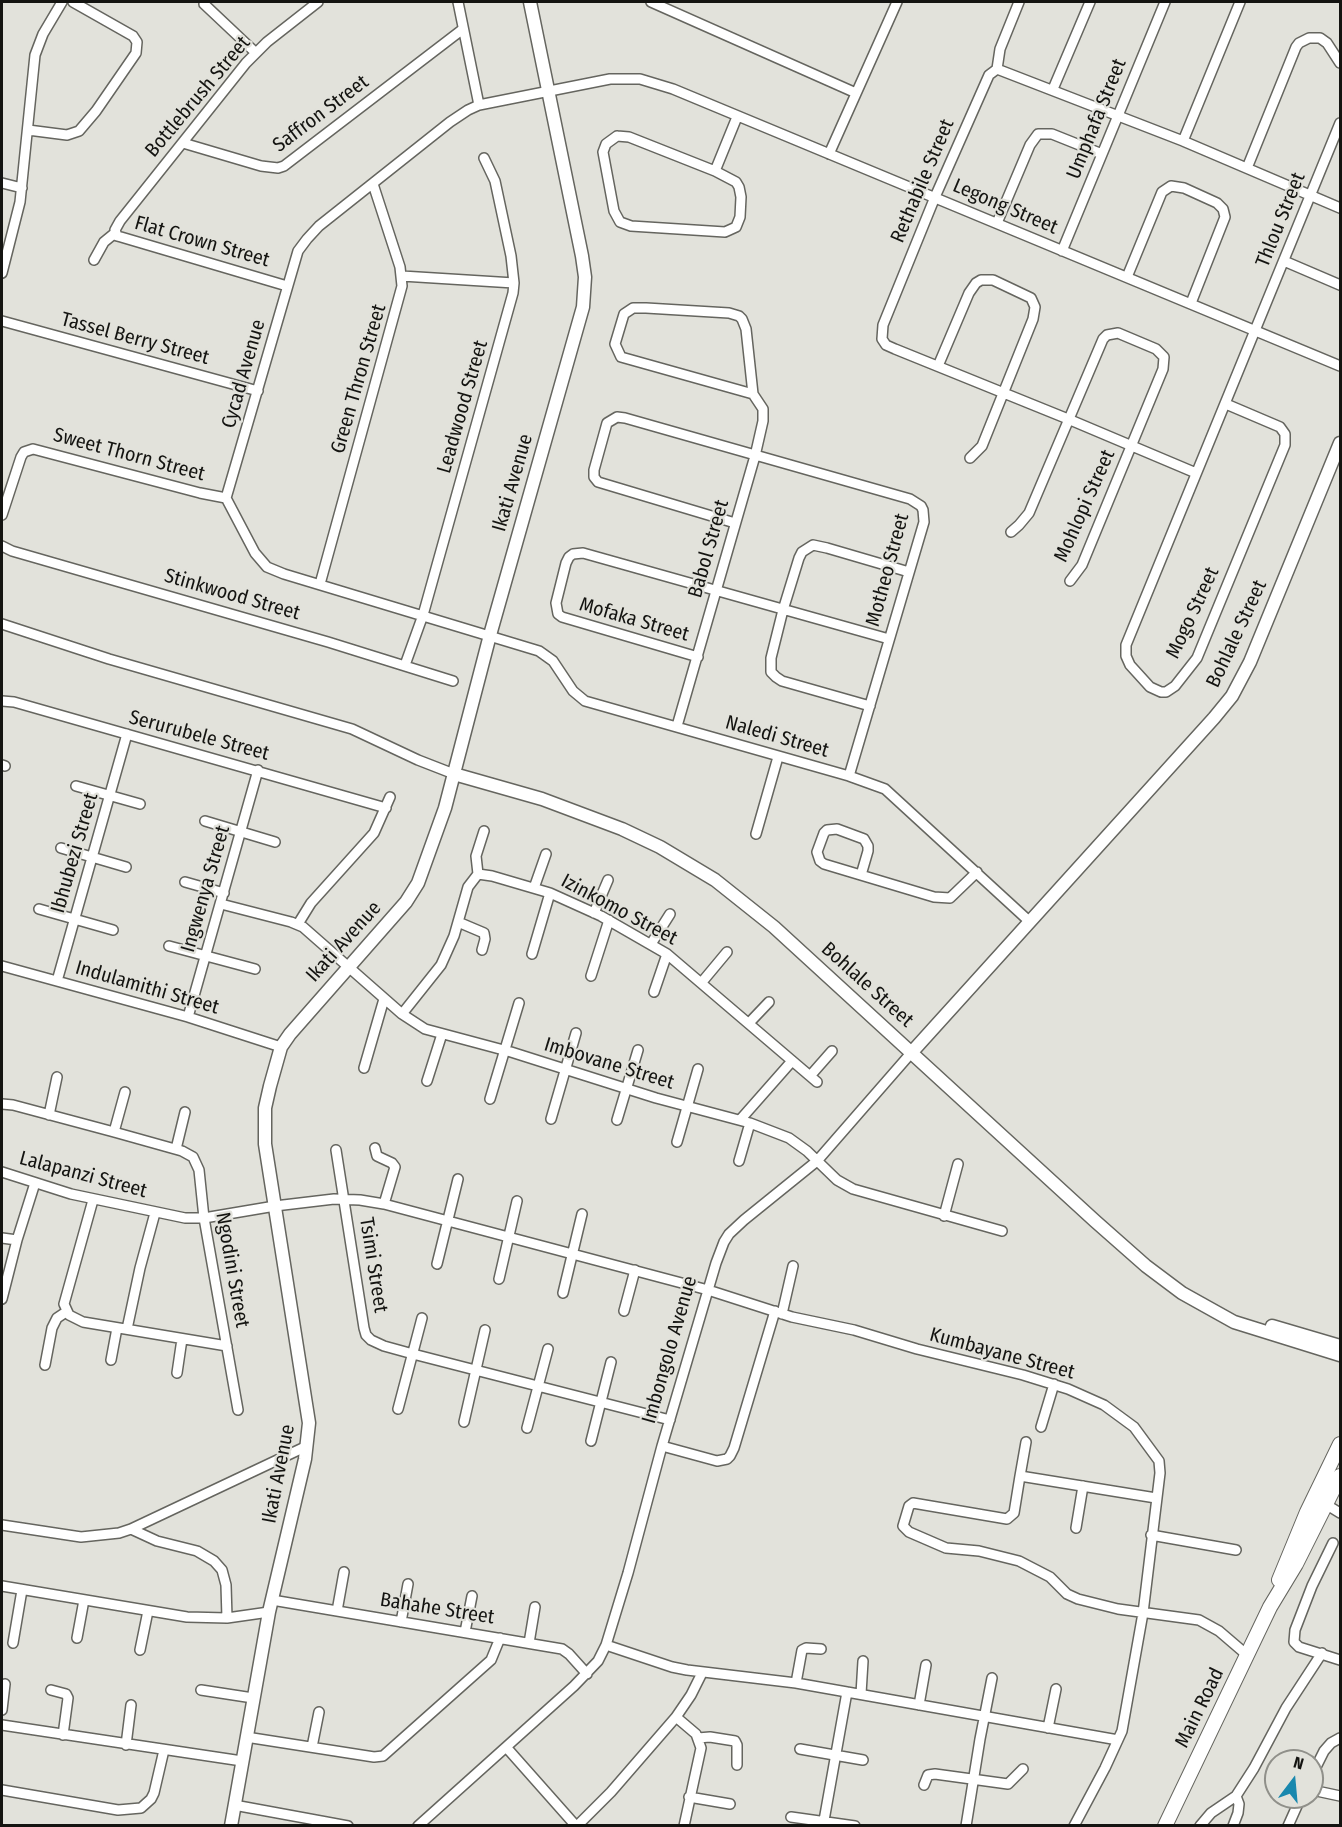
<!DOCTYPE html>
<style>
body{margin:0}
#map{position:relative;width:1342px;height:1827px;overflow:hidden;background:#e2e2db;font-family:"Fira Sans Condensed",sans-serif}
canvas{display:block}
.frame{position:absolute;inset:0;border:3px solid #141411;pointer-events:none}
.north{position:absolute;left:1264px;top:1749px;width:60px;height:60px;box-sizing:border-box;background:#e2e2db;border:2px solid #90908a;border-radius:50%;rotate:16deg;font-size:16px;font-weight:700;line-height:24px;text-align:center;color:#141411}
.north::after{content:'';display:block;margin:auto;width:21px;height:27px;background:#1988ae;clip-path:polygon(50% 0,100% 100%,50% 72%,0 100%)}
</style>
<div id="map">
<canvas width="1342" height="1827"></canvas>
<div class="frame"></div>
<div class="north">N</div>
</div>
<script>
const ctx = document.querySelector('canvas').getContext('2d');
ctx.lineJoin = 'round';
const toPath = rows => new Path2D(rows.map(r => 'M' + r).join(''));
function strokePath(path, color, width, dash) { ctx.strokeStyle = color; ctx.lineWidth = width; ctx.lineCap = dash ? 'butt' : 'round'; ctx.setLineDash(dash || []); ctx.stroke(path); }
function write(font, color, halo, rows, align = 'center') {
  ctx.font = font + ' "Fira Sans Condensed",sans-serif'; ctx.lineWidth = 4.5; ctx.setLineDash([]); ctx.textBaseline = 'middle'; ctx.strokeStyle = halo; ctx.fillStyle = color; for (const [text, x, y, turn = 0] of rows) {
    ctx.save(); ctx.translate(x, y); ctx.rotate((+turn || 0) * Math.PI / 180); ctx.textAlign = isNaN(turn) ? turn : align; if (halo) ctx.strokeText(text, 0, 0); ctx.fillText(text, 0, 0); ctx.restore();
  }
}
const street = toPath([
 [458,2,479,105],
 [651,2,856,93],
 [204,4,256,53],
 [997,69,989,75,935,197,883,325,882,339,886,345,895,349,1068,419,1196,473],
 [997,69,1183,141,1340,208],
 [997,69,1000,49,1019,2],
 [1053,89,1090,2],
 [28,130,67,135,79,131,96,111,136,53,137,42,133,36,73,2],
 [617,136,629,137,715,171,736,182,739,187,741,197,740,217,736,227,725,232,631,226,620,222,614,211,603,152,606,144,617,136],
 [1183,141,1240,2],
 [183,143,261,166,278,168,284,166,463,29],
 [829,154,897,2],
 [1247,168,1296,47,1299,43,1309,38,1320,38,1327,43,1340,63],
 [715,171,737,117],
 [2,183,22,188],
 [997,223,1030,145,1038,134,1052,134,1102,154],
 [1062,251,1165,2],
 [94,260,104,242,115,233],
 [1284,261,1340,285],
 [2,273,20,202,35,55,43,34,62,2],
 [402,276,514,283],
 [1127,277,1162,192,1171,186,1184,188,1217,203,1223,209,1225,217,1191,303],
 [287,286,121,237,117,236,115,230,120,221,246,63,267,42,318,2],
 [2,321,258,391],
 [938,366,969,293,976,283,981,280,993,280,1031,298,1035,307,1033,319,982,446,970,458],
 [1226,404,1280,427,1285,434,1285,445,1197,658,1175,686,1166,692,1161,692,1150,687,1130,665,1126,656,1126,645,1340,123],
 [2,515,21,457,24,452,33,449,200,493,226,498],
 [735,523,598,482,594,477,594,470,607,423,617,417,625,418,910,499,921,506,923,510,924,522,849,776],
 [1011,532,1019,525,1029,513,1103,339,1107,335,1118,333,1156,349,1164,357,1163,369,1082,565,1070,581],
 [2,546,12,551,328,642,453,681],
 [320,584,402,286,400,267,373,184],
 [2,624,109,659,352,729,418,760,454,774],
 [698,657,562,617,558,614,556,603,566,563,569,557,573,554,583,553,889,639],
 [405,665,423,615,513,293,514,283,511,256,495,181,484,158],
 [2,701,14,702,386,808],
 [870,706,782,681,776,677,771,672,771,658,783,610,799,558,802,552,813,545,827,548,909,572],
 [677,726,755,456,763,421,763,409,753,394,746,329,742,319,739,316,729,313,646,308,633,308,624,314,615,344,621,357,753,394],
 [2,765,5,766],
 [76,786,140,804],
 [205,821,275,842],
 [756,834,778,757],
 [61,848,126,867],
 [478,874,492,876,550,893,601,916,667,954,817,1082],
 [478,874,476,856,484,831],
 [861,875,868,851,868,846,864,839,837,829,827,830,824,833,817,852,820,861,824,864,934,897,950,898,977,872],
 [185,882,224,893],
 [534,888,546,854],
 [221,904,291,922,303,927,402,1014,425,1029,511,1052,656,1098,750,1123,789,1138,807,1151,837,1180,853,1189,1002,1231],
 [39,909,113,930],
 [594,913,608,880],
 [458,922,484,933,485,939,482,950],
 [1030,922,885,789,849,776,585,701,573,691,553,661,539,651,284,574,267,567,255,553,226,498,298,251,307,239,319,226,450,122,468,110,479,105,610,79,640,79,673,89,1340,366],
 [298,924,311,903,374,833,390,797],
 [651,944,670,914],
 [169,946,255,969],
 [532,954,550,893],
 [2,966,188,1017,281,1047],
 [591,976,609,920],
 [57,981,127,734],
 [702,982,727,952],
 [654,992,667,954],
 [402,1014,441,965,454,936,468,887,478,874],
 [188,1017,258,770],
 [749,1023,769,1002],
 [364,1068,384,999],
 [810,1076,832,1051],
 [427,1081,442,1034],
 [490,1099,519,1003],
 [2,1104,13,1105,114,1132,182,1151,193,1157,199,1170,204,1218,238,1410],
 [49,1115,57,1077],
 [551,1119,576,1033],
 [617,1120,638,1050],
 [740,1120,792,1061],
 [114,1132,125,1092],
 [677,1142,698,1069],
 [375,1148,377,1156,392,1163,395,1167,384,1204],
 [176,1149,185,1112],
 [336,1150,364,1328,366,1335,371,1340,384,1346,413,1354,670,1420],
 [739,1161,750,1123],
 [2,1172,71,1194,185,1218,204,1218,275,1206,334,1199,360,1200,384,1204,708,1290,792,1317,854,1330,917,1349,1023,1375,1068,1389,1104,1405,1134,1427,1159,1461,1160,1473,1143,1613,1122,1731,1105,1768,1074,1826],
 [93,1200,64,1304,69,1315,83,1322,227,1346],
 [944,1216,958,1164],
 [2,1238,17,1240],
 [437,1264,458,1179],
 [499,1279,517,1201],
 [563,1293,582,1214],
 [2,1299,17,1240,35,1183],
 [624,1311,635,1270],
 [782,1314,793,1266],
 [127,1329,140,1268,155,1213],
 [111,1360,117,1328],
 [45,1365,52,1328,57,1318,66,1312],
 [177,1373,182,1339],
 [398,1409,422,1318],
 [464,1422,485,1330],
 [1041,1427,1054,1384],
 [527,1428,548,1349],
 [591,1441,611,1362],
 [662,1446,717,1461,727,1459,730,1456,734,1448,775,1311],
 [1020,1476,1026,1442],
 [1156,1498,1020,1476,1014,1513,1007,1519,913,1503,909,1506,903,1526,909,1532,946,1548,979,1551,1019,1561,1050,1577,1067,1594,1078,1599,1118,1609,1199,1620,1219,1631,1247,1655],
 [1327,1505,1340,1513],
 [2,1525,81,1537,119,1533,131,1529,157,1541,197,1551,214,1561,222,1570,226,1585,227,1618],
 [1076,1528,1083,1486],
 [131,1529,307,1446],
 [1151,1535,1236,1550],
 [1333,1543,1312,1586,1295,1630,1294,1642,1299,1647,1340,1660],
 [2,1586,187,1617,227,1618,269,1612],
 [272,1600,562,1649,569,1654,587,1674],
 [337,1611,344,1572],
 [401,1622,408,1584],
 [465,1632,472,1596],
 [77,1638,84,1600],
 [13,1643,22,1590],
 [529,1643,535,1607],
 [606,1645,672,1667,687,1670,796,1683,1118,1740],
 [140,1650,148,1611],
 [796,1683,802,1650,806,1648,821,1649],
 [51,1690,66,1694,68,1698,63,1735],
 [201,1690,253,1698],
 [861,1694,863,1661],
 [919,1705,926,1665],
 [2,1710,5,1684],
 [676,1717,696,1734,701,1748,684,1826],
 [2,1725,242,1761],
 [1048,1728,1056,1689],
 [246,1737,374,1757,383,1756,491,1660,500,1638],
 [698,1738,710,1737,735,1741,737,1745,737,1765],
 [126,1745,131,1705],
 [312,1747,319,1712],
 [506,1747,576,1826],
 [800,1749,863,1760],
 [1312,1775,1324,1751,1331,1743,1340,1738],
 [924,1785,928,1775,935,1774,1008,1784,1023,1769],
 [2,1790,118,1810,141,1808,151,1799,154,1793,164,1750],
 [1312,1790,1340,1796],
 [689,1797,730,1804],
 [234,1805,348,1826],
 [791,1817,855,1826],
 [418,1826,574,1686,598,1661,606,1645,628,1573,662,1446,716,1263,724,1242,729,1234,744,1220,817,1161,912,1052],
 [577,1826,611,1792,676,1717,691,1695,702,1673],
 [823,1826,847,1692],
 [966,1826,980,1739,992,1678],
 [1200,1826,1211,1813,1236,1796,1254,1768,1286,1708,1322,1653],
 [1233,1826,1238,1813,1239,1804,1236,1796],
 [1288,1826,1301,1797]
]);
const secondary = toPath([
 [454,774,542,799,622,829,660,847,715,880,774,927,1095,1221,1146,1266,1182,1293,1234,1322,1340,1355],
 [912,1052,1214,718,1232,696,1250,662,1340,443],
 [1272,1326,1340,1346],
 [231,1826,269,1612,305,1459,309,1423,265,1144,265,1108,270,1086,281,1047,290,1034,406,902,418,883,445,808,490,635,583,307,585,277,582,256,530,2]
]);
const primary = toPath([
 [1279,1580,1307,1512,1340,1444],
 [1165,1826,1270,1607,1296,1564,1340,1476]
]);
strokePath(street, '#65655f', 12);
strokePath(secondary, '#65655f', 15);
strokePath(primary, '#65655f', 16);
strokePath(street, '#fff', 9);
strokePath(secondary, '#fff', 12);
strokePath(primary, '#fff', 14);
write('20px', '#141411', '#e2e2db', [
 ["Bottlebrush Street",198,97,-50],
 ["Saffron Street",321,114,-37],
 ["Umphafa Street",1097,119,-68],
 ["Rethabile Street",923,181,-67],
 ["Legong Street",1005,207,23],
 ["Thlou Street",1281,220,-68],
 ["Flat Crown Street",202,242,16],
 ["Tassel Berry Street",135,339,15],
 ["Cycad Avenue",244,374,-74],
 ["Green Thron Street",359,379,-74],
 ["Leadwood Street",463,407,-74],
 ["Sweet Thorn Street",129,455,15],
 ["Ikati Avenue",513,483,-74],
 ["Mohlopi Street",1085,506,-66],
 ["Babol Street",709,549,-74],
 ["Motheo Street",888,570,-75],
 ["Stinkwood Street",232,595,16],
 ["Mogo Street",1193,613,-65],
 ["Mofaka Street",634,620,16],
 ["Bohlale Street",1237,634,-65],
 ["Serurubele Street",199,736,15],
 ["Naledi Street",777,737,16],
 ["Ibhubezi Street",75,853,-74],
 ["Ingwenya Street",206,889,-74],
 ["Izinkomo Street",619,910,28],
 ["Ikati Avenue",344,942,-48],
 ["Bohlale Street",867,985,42],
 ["Indulamithi Street",147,988,16],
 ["Imbovane Street",609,1064,17],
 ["Lalapanzi Street",83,1175,15],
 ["Tsimi Street",373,1265,81],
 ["Ngodini Street",232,1270,80],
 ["Imbongolo Avenue",670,1350,-74],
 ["Kumbayane Street",1002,1354,15],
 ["Ikati Avenue",279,1474,-79],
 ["Bahahe Street",437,1609,9],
 ["Main Road",1200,1708,-64]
]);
</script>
